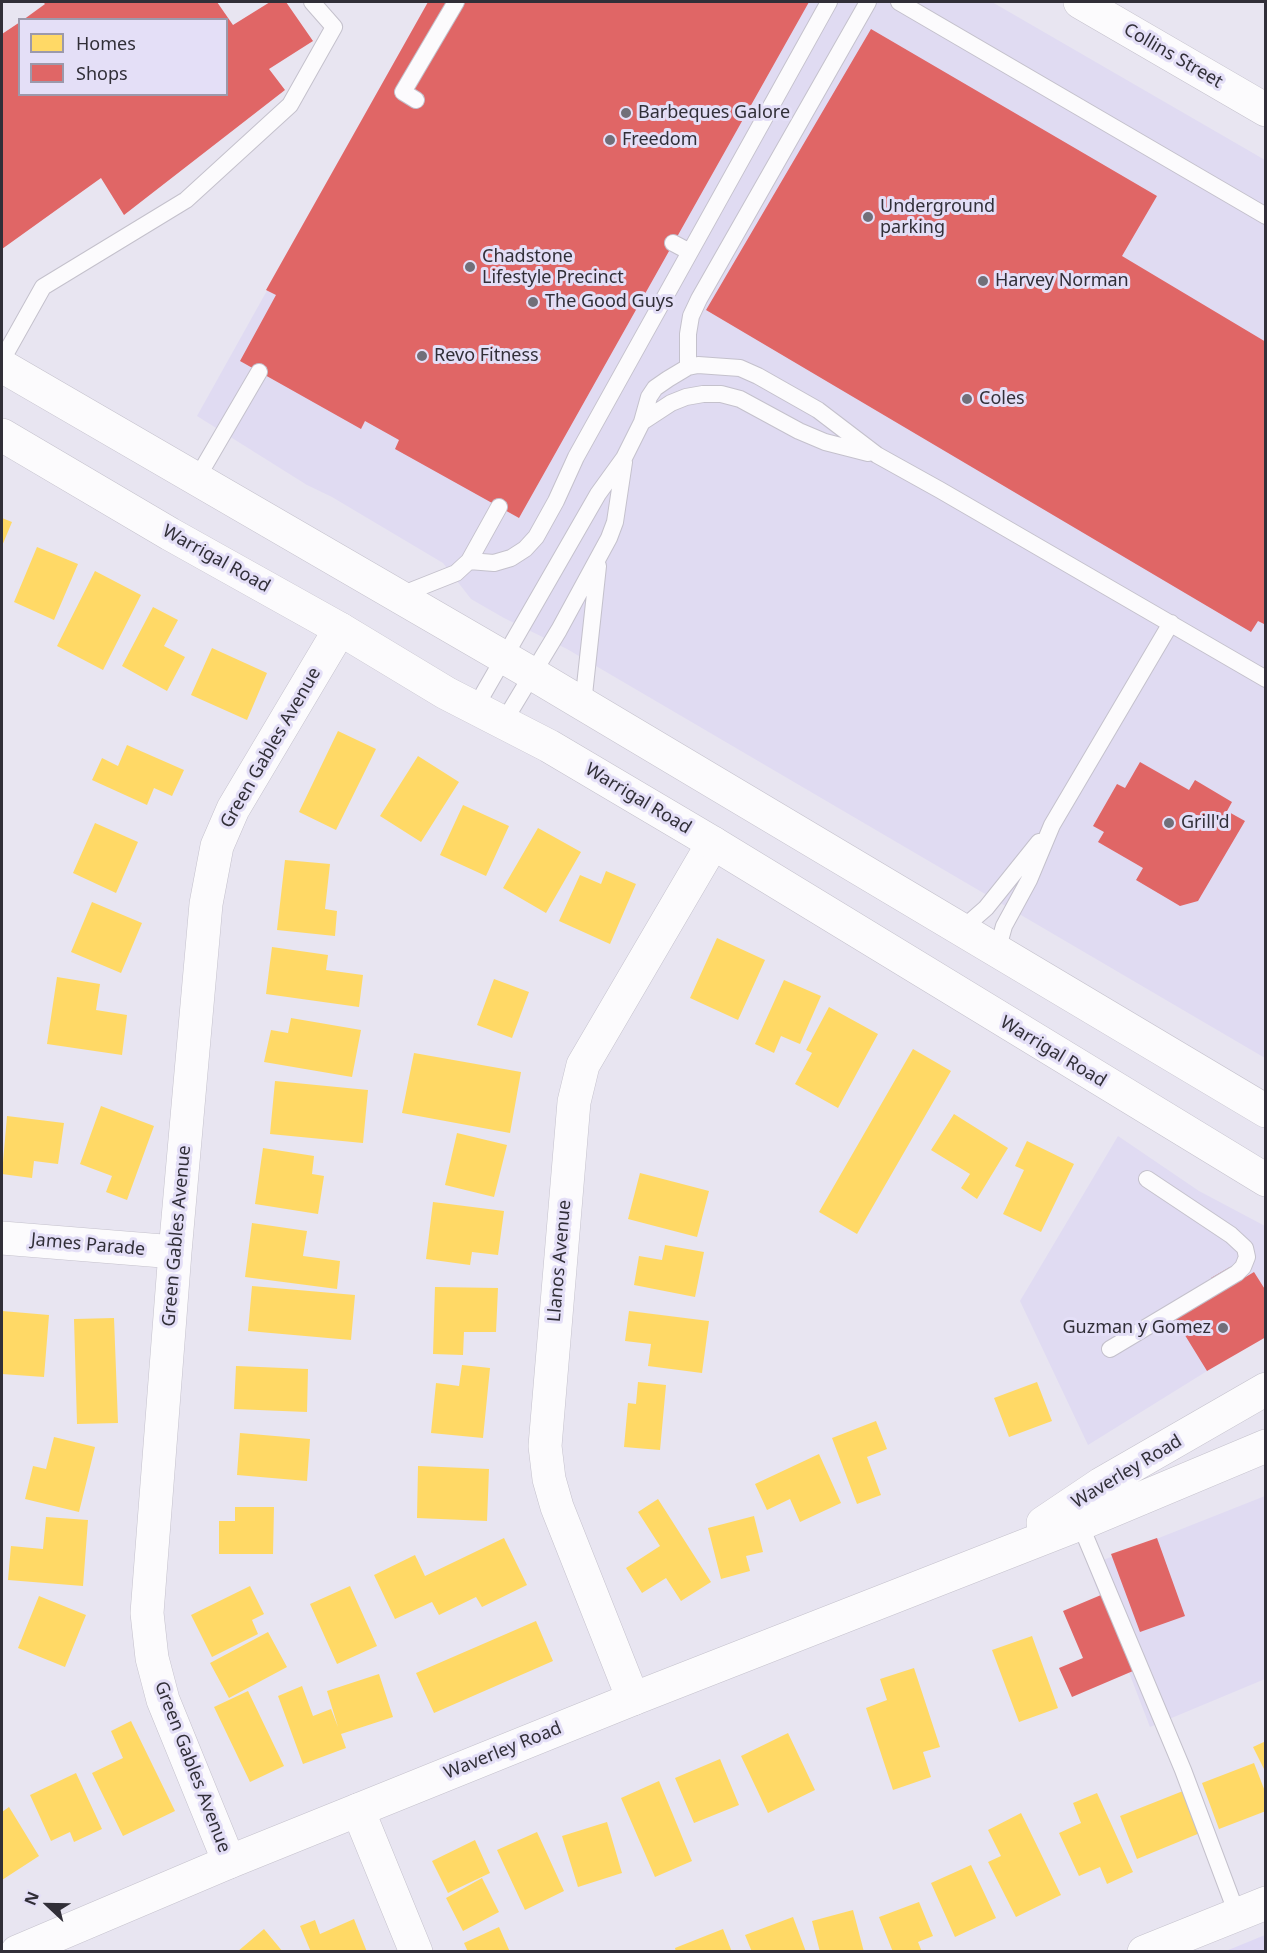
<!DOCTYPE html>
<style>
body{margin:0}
#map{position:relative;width:1267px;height:1953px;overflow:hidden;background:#e8e5f1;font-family:"Noto Sans",sans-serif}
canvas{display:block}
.frame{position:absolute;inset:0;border:3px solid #312f38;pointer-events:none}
.legend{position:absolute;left:18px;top:18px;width:210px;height:78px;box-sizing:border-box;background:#e4dff7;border:2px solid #9c99ab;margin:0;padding:8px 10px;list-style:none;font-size:18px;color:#312f38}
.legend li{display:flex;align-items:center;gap:12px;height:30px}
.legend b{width:30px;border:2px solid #9c99ab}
.north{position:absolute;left:18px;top:1875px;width:60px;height:60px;-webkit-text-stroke:4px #e4dff7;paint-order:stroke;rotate:292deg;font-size:16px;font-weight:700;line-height:24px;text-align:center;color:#312f38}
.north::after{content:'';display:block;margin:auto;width:21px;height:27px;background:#312f38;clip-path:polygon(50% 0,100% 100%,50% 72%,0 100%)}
</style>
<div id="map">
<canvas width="1267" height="1953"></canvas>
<div class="frame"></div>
<ul class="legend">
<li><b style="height:16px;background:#ffd966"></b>Homes</li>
<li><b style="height:16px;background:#e06666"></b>Shops</li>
</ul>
<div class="north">N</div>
</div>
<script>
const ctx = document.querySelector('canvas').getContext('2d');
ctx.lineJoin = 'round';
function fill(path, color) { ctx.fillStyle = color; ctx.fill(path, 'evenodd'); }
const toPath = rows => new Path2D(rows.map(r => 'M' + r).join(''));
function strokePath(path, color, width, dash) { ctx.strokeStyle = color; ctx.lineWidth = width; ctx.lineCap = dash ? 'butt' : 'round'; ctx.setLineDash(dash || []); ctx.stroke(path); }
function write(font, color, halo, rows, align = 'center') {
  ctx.font = font + ' "Noto Sans",sans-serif'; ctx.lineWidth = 6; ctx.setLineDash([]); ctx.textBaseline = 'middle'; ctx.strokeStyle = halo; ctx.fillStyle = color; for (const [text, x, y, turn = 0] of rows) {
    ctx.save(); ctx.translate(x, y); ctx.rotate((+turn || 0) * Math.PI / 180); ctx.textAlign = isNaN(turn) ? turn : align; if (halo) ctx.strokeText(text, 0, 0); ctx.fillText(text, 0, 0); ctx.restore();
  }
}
fill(toPath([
 [428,2,992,2,1265,160,1265,1058,567,649,504,618,471,599,443,563,332,497,307,485,197,416],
 [1118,1136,1199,1191,1265,1226,1265,1335,1088,1445,1020,1301],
 [1265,1496,1265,1679,1150,1727,1088,1566]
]), '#e0dbf2');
fill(toPath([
 [1265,1935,1265,1951,1226,1951]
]), '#ded8f4');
fill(toPath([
 [2,518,12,522,2,546],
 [37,547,78,564,54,620,14,602],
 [95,571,141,595,103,670,57,646],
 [153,607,178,620,164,646,185,657,167,691,122,666],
 [212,648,267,673,247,720,191,695],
 [338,731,376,749,336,830,299,812],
 [127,745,184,770,172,796,154,788,147,805,92,780,102,758,118,766],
 [418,756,459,782,421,842,380,816],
 [463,805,509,826,486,876,440,855],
 [95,823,138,842,116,893,73,873],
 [538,828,581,852,546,913,503,888],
 [285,860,330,864,325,909,337,911,335,936,277,930],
 [606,871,636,884,610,944,559,921,580,875,601,884],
 [92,902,142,923,121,973,71,952],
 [717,938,765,960,738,1020,690,998],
 [272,947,328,955,326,970,363,975,359,1007,266,994],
 [57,977,100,984,96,1010,127,1015,122,1055,47,1044],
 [494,979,529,992,512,1038,477,1025],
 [784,980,821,996,800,1044,781,1036,774,1053,755,1044],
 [829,1007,878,1034,838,1108,795,1084,812,1053,806,1050],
 [291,1018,361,1030,352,1077,264,1062,271,1030,288,1033],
 [913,1049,951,1071,857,1234,819,1212],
 [414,1053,521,1072,510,1133,402,1113],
 [275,1081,368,1090,363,1143,270,1134],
 [101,1106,154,1126,127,1200,106,1192,112,1176,80,1164],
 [954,1114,1008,1148,977,1199,961,1188,970,1174,931,1150],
 [7,1116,64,1123,58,1164,34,1161,32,1178,2,1174],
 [457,1133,507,1145,494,1197,445,1185],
 [1027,1141,1074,1164,1041,1232,1003,1214,1024,1170,1015,1166],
 [263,1148,314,1156,312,1174,324,1176,318,1214,255,1204],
 [640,1173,709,1191,697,1237,628,1219],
 [433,1202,504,1211,498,1255,472,1252,470,1265,426,1259],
 [252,1223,307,1231,303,1256,340,1261,337,1289,245,1277],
 [665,1245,704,1252,695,1297,634,1285,639,1256,662,1260],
 [252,1286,355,1295,351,1340,248,1331],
 [435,1287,498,1288,496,1332,464,1332,463,1355,433,1354],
 [2,1311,49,1315,44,1377,2,1374],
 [629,1311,709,1321,702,1373,648,1366,651,1344,625,1341],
 [114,1318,118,1423,77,1424,74,1319],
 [462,1365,490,1368,483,1438,431,1433,436,1383,459,1386],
 [236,1366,308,1369,307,1412,234,1409],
 [638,1382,666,1385,660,1450,624,1447,628,1403,636,1404],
 [1037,1382,1052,1421,1009,1437,994,1398],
 [876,1421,887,1449,867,1457,881,1495,857,1504,832,1438],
 [240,1433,310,1439,307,1481,237,1475],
 [54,1437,95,1447,79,1512,25,1499,33,1466,46,1469],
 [819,1454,841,1503,800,1522,790,1499,767,1510,755,1484],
 [418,1466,489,1469,487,1521,417,1518],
 [658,1499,711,1582,681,1601,666,1578,642,1593,626,1568,660,1546,638,1512],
 [235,1507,274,1507,273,1554,219,1554,219,1521,235,1521],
 [754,1516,763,1552,746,1556,750,1571,721,1579,708,1528],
 [46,1517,88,1520,83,1586,8,1580,11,1546,43,1549],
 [504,1538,527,1585,482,1607,476,1597,439,1615,432,1602,395,1619,374,1575,415,1555,425,1576],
 [250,1586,264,1614,252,1620,258,1634,212,1657,191,1615],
 [350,1586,377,1646,337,1664,310,1604],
 [39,1596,86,1615,65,1667,18,1648],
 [536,1621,553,1661,434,1713,416,1673],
 [268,1632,287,1667,229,1698,210,1663],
 [1032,1636,1058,1708,1019,1722,992,1650],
 [914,1668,940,1747,923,1752,931,1777,893,1790,866,1708,887,1700,880,1679],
 [379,1674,393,1717,341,1734,346,1748,303,1764,278,1696,302,1686,313,1716,331,1709,338,1727,327,1691],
 [248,1691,284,1766,250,1782,214,1707],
 [131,1721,175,1811,123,1836,92,1773,123,1758,111,1731],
 [788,1733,815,1790,768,1813,741,1756],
 [1266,1741,1266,1773,1253,1747],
 [720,1759,739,1805,694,1823,675,1778],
 [1254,1763,1266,1794,1266,1811,1219,1829,1202,1783],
 [76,1773,102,1829,74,1842,70,1832,51,1841,30,1795],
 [659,1781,692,1861,655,1877,621,1798],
 [1183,1791,1200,1833,1137,1859,1120,1816],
 [1097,1793,1133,1872,1107,1884,1100,1867,1079,1876,1059,1833,1081,1823,1073,1803],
 [9,1807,39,1856,2,1880,2,1812],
 [1021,1813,1061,1895,1016,1917,988,1862,1001,1856,988,1830],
 [607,1822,622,1873,578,1887,562,1836],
 [537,1832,564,1891,525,1910,497,1850],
 [475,1840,490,1873,448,1893,432,1861],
 [971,1865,996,1918,955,1937,931,1883],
 [482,1878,499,1912,463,1931,446,1898],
 [919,1902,933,1936,918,1942,922,1952,893,1952,879,1917],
 [853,1910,864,1952,820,1952,812,1921],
 [793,1917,806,1952,752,1952,745,1935],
 [354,1919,367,1952,311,1952,300,1926,315,1920,320,1934],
 [499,1927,510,1952,468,1952,464,1943],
 [264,1929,283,1952,237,1952],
 [723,1929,732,1952,676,1952,675,1948]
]), '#ffd966');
fill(toPath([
 [43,2,217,2,233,25,270,2,286,2,313,41,269,69,285,90,124,215,101,178,2,249,2,34,20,22,20,94,226,94,226,20,23,20,45,4],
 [428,2,809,2,519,518,395,449,399,440,365,421,361,429,240,361,276,295,266,290],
 [871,29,1157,196,1122,256,1266,342,1266,625,1258,621,1251,632,706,310],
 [1140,762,1189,790,1195,780,1232,802,1227,811,1245,821,1198,901,1180,906,1136,880,1143,868,1098,842,1104,832,1093,826,1117,784,1125,788],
 [1230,1267,1239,1281,1254,1272,1266,1291,1266,1337,1207,1371,1175,1319,1220,1292,1211,1278],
 [1157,1538,1185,1616,1140,1632,1111,1554],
 [1101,1595,1133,1671,1072,1697,1059,1668,1083,1658,1063,1611]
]), '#e06666');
const lane = toPath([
 [899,2,1266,216],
 [416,100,403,92,456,2],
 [673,243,690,252],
 [2,360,43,287,186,200,290,105,334,27,312,2],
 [688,367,688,334,691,316,699,299,868,2],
 [642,422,671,403,686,397,703,394,721,394,740,399,799,431,825,442,868,453],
 [196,480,259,372],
 [469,561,494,563,511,558,525,549,536,537,556,501,576,457,829,2],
 [398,596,456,573,469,561,499,507],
 [583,704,598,566],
 [475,708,598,494,624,458,642,422,649,397,655,388,668,379,688,367,698,365,740,368,758,376,818,410,877,455,940,490,1266,679],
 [503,723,559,630,609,538,615,522,624,462],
 [962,929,986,908,1039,842],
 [997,951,1004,926,1029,880,1052,825,1171,623],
 [1110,1349,1237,1273,1243,1267,1247,1257,1245,1248,1231,1235,1147,1179],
 [1080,1524,1183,1770,1237,1914]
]);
const street = toPath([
 [1080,2,1266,110],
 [2,1238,175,1252],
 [633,1699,557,1507,549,1479,545,1446,574,1102,583,1065,713,843],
 [358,1810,416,1952],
 [229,1862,163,1700,152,1658,147,1613,175,1252,206,904,217,846,233,809,340,629],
 [1144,1952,1266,1903]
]);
const primary = toPath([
 [1043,1523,1101,1484,1266,1389],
 [17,1952,229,1862,633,1699,1080,1524,1266,1446]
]);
const highway = toPath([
 [2,366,531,673,1266,1111],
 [2,435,170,534,340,629,446,693,549,746,713,843,1266,1180]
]);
strokePath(lane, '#c4c1cc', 18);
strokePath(street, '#c4c1cc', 34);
strokePath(primary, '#c4c1cc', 34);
strokePath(highway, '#c4c1cc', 34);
strokePath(lane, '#fcfbfd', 16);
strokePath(street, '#fcfbfd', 33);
strokePath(primary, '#fcfbfd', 33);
strokePath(highway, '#fcfbfd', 33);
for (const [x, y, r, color] of [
 [626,113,6,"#716f79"],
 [610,140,6,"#716f79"],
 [868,217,6,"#716f79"],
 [470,267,6,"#716f79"],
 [983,281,6,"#716f79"],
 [533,302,6,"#716f79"],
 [422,356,6,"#716f79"],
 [967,399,6,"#716f79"],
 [1169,823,6,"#716f79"],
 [1223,1328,6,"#716f79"]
]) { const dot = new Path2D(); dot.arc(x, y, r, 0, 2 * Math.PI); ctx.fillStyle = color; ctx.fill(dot); strokePath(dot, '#e4dff7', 2); }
write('18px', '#312f38', '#e4dff7', [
 ["Collins Street",1173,56,30],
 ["Warrigal Road",216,559,29],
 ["Green Gables Avenue",271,748,-60],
 ["Warrigal Road",638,799,31],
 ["Warrigal Road",1053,1052,31],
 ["Green Gables Avenue",177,1236,-85],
 ["James Parade",88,1245,5],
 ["Llanos Avenue",560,1261,-85],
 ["Waverley Road",1127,1472,-31],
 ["Waverley Road",503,1751,-22],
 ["Green Gables Avenue",192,1767,69]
]);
write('18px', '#312f38', '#e4dff7', [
 ["Barbeques Galore",638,113],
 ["Freedom",622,140],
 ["Underground",880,207],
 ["parking",880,228],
 ["Chadstone",482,257],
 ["Lifestyle Precinct",482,278],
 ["Harvey Norman",995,281],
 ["The Good Guys",545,302],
 ["Revo Fitness",434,356],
 ["Coles",979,399],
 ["Grill'd",1181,823],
 ["Guzman y Gomez",1211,1328,"right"]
], 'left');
</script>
